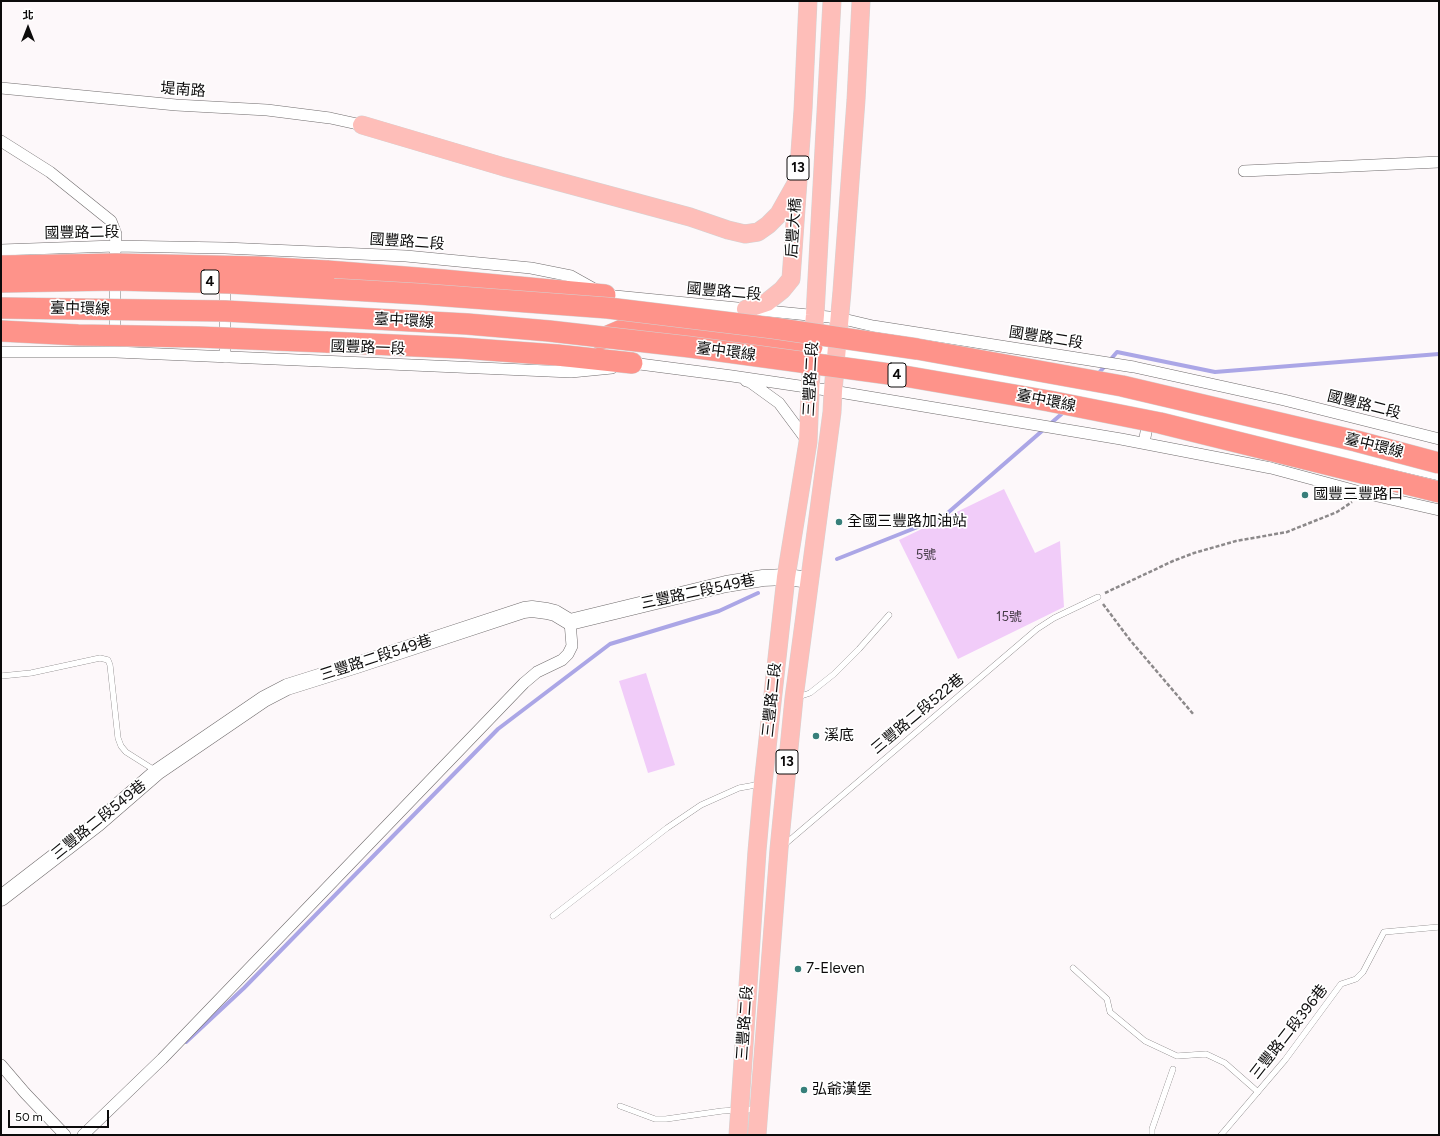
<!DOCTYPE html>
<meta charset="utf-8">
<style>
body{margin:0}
#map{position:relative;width:1440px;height:1136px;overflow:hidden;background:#fdf8fa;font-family:Figtree,"Noto Sans TC",sans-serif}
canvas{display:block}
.frame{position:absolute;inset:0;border:2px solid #0c0b0b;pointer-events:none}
.north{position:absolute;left:8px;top:8px;width:40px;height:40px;-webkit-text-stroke:3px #fff;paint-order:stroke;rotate:0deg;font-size:11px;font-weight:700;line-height:16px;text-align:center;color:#0c0b0b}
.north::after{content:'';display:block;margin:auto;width:14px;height:18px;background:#0c0b0b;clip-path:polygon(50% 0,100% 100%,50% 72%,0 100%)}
.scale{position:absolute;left:8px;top:1110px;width:101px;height:18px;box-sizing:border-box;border:2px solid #0c0b0b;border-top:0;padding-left:5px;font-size:12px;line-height:14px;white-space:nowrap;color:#0c0b0b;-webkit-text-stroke:3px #fff;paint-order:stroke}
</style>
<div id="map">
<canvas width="1440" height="1136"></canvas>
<div class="frame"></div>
<div class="north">北</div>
<div class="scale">50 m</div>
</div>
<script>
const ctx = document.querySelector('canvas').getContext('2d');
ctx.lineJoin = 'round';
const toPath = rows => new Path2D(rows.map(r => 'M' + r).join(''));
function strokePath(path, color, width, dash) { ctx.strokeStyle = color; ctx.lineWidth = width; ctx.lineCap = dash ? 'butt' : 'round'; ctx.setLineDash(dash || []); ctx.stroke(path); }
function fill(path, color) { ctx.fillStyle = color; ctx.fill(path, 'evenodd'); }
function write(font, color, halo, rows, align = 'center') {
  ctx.font = font + ' Figtree,"Noto Sans TC",sans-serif'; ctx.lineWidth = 3.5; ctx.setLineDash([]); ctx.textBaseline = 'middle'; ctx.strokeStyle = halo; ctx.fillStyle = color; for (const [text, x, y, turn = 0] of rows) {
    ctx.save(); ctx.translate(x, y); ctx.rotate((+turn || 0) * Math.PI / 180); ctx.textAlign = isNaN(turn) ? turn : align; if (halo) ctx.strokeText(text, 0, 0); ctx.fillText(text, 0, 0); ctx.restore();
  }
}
strokePath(toPath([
 [1098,374,1117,352,1215,372,1439,354],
 [837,559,943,517,1065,411],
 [186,1042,244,988,498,729,610,644,719,611,758,593]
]), '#aba6e6', 4);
fill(toPath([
 [1004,489,1035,553,1060,541,1064,607,958,659,899,540],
 [646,673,675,765,648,773,619,681]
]), '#f1ccf9');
const lane = toPath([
 [1,676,31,673,100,658,108,660,110,665,118,738,121,746,126,752,156,771],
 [798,697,810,693,834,674,859,649,889,615],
 [784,845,1037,629,1054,618,1098,597],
 [553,916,667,828,701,805,739,788,761,784],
 [1073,968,1107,999,1110,1012,1145,1041,1177,1056,1206,1054,1225,1063,1258,1092],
 [620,1106,655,1119,666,1119,722,1111,756,1109],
 [1152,1135,1152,1129,1173,1069],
 [1221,1135,1285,1060,1341,984,1356,979,1363,972,1384,932,1439,927]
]);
const street = toPath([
 [1,88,176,105,267,110,330,118,362,125],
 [1,141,50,172,111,221,116,234,115,254],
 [1244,171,1439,162],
 [1,250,115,246,225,248,406,256,531,268,571,276,605,295,839,318,873,326,1134,367,1284,400,1439,439],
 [115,277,115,340],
 [225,280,225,357],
 [812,347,920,363,1151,407,1439,475],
 [1,352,116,352,571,372,612,368],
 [628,363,632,363,732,376,833,391,1121,439,1271,468,1364,493,1439,510],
 [746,381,750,382,779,403,808,442],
 [1144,443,1149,416],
 [1,1065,25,1093,65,1135],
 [83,1135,162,1059,524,683,537,672,562,660,568,654,572,646,570,622]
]);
const secondary = toPath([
 [1,898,97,824,157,772,264,699,287,687,357,665,524,610,532,609,547,611,555,613,570,622,726,584,763,578,786,577,810,580]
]);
const primary = toPath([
 [362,125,504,167,690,217,728,230,745,234,758,232,768,225,779,214,797,182],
 [746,309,767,302,782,290,791,279,803,110,808,1],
 [738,1135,757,851,763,784,786,577,808,442,812,347,815,315,832,1],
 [757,1135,779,849,794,698,832,412,833,391,842,291,856,100,861,1]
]);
const highway = toPath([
 [327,271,443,280,605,295],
 [601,339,622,330,635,328,653,328,812,347],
 [326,342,460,348,557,355,632,363]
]);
strokePath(lane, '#706c6d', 6);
strokePath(street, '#706c6d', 12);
strokePath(secondary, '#706c6d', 17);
strokePath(primary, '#d3d3d3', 19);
strokePath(highway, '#d3d3d3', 22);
strokePath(toPath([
 [1105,593,1173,561,1194,553,1236,541,1287,532,1337,512,1352,502],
 [1103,604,1130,640,1194,715]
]), '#8c898a', 2.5, [4, 2]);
strokePath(lane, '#fff', 5.5);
strokePath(street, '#fff', 11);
strokePath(secondary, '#fff', 16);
strokePath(primary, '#febeb9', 18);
strokePath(highway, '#fe938a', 21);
const highwayBridge = toPath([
 [1,266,116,264,258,267,327,271],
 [1,282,116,280,230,283,419,294,608,308,773,328,917,349,1122,386,1356,441,1439,463],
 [1,308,225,311,467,324,549,331,690,347,904,376,1049,401,1160,423,1439,492],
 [1,331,78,335,198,337,326,342]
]);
strokePath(highwayBridge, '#d3d3d3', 22, []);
strokePath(highwayBridge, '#fe938a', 21);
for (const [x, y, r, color] of [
 [1305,495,4,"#377f7a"],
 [839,522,4,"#377f7a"],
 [816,736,4,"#377f7a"],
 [798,969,4,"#377f7a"],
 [804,1090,4,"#377f7a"]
]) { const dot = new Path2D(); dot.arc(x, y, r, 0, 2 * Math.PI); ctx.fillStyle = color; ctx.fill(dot); strokePath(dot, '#fff', 1.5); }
write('13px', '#453b46', null, [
 ["5號",926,555],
 ["15號",1009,617]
]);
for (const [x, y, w] of [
 [798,168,22],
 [210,282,18],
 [897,375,18],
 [787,762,22]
]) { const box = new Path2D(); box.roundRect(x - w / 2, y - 12, w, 24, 3); ctx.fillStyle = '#fff'; ctx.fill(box); strokePath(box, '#0c0b0b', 1); }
write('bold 14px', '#0c0b0b', null, [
 ["13",798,168],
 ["4",210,282],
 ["4",897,375],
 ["13",787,762]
]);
write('15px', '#0c0b0b', '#fff', [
 ["堤南路",183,90,4],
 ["后豐大橋",794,228,-86],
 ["國豐路二段",82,233,-1],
 ["國豐路二段",407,242,4],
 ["國豐路二段",724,292,5],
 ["臺中環線",80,309,1],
 ["臺中環線",404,321,3],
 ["國豐路二段",1046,338,9],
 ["國豐路一段",368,348,2],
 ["臺中環線",726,352,7],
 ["三豐路二段",811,379,-87],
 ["臺中環線",1046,401,11],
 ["國豐路二段",1364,405,14],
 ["臺中環線",1374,446,14],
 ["三豐路二段549巷",698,592,-12],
 ["三豐路二段549巷",376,658,-18],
 ["三豐路二段",772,700,-84],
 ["三豐路二段522巷",918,714,-40],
 ["三豐路二段549巷",99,820,-39],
 ["三豐路二段",745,1023,-86],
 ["三豐路二段396巷",1289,1032,-52]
]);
write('15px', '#0c0b0b', '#fff', [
 ["國豐三豐路口",1313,495],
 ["全國三豐路加油站",847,522],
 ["溪底",824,736],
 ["7-Eleven",806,969],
 ["弘爺漢堡",812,1090]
], 'left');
</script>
